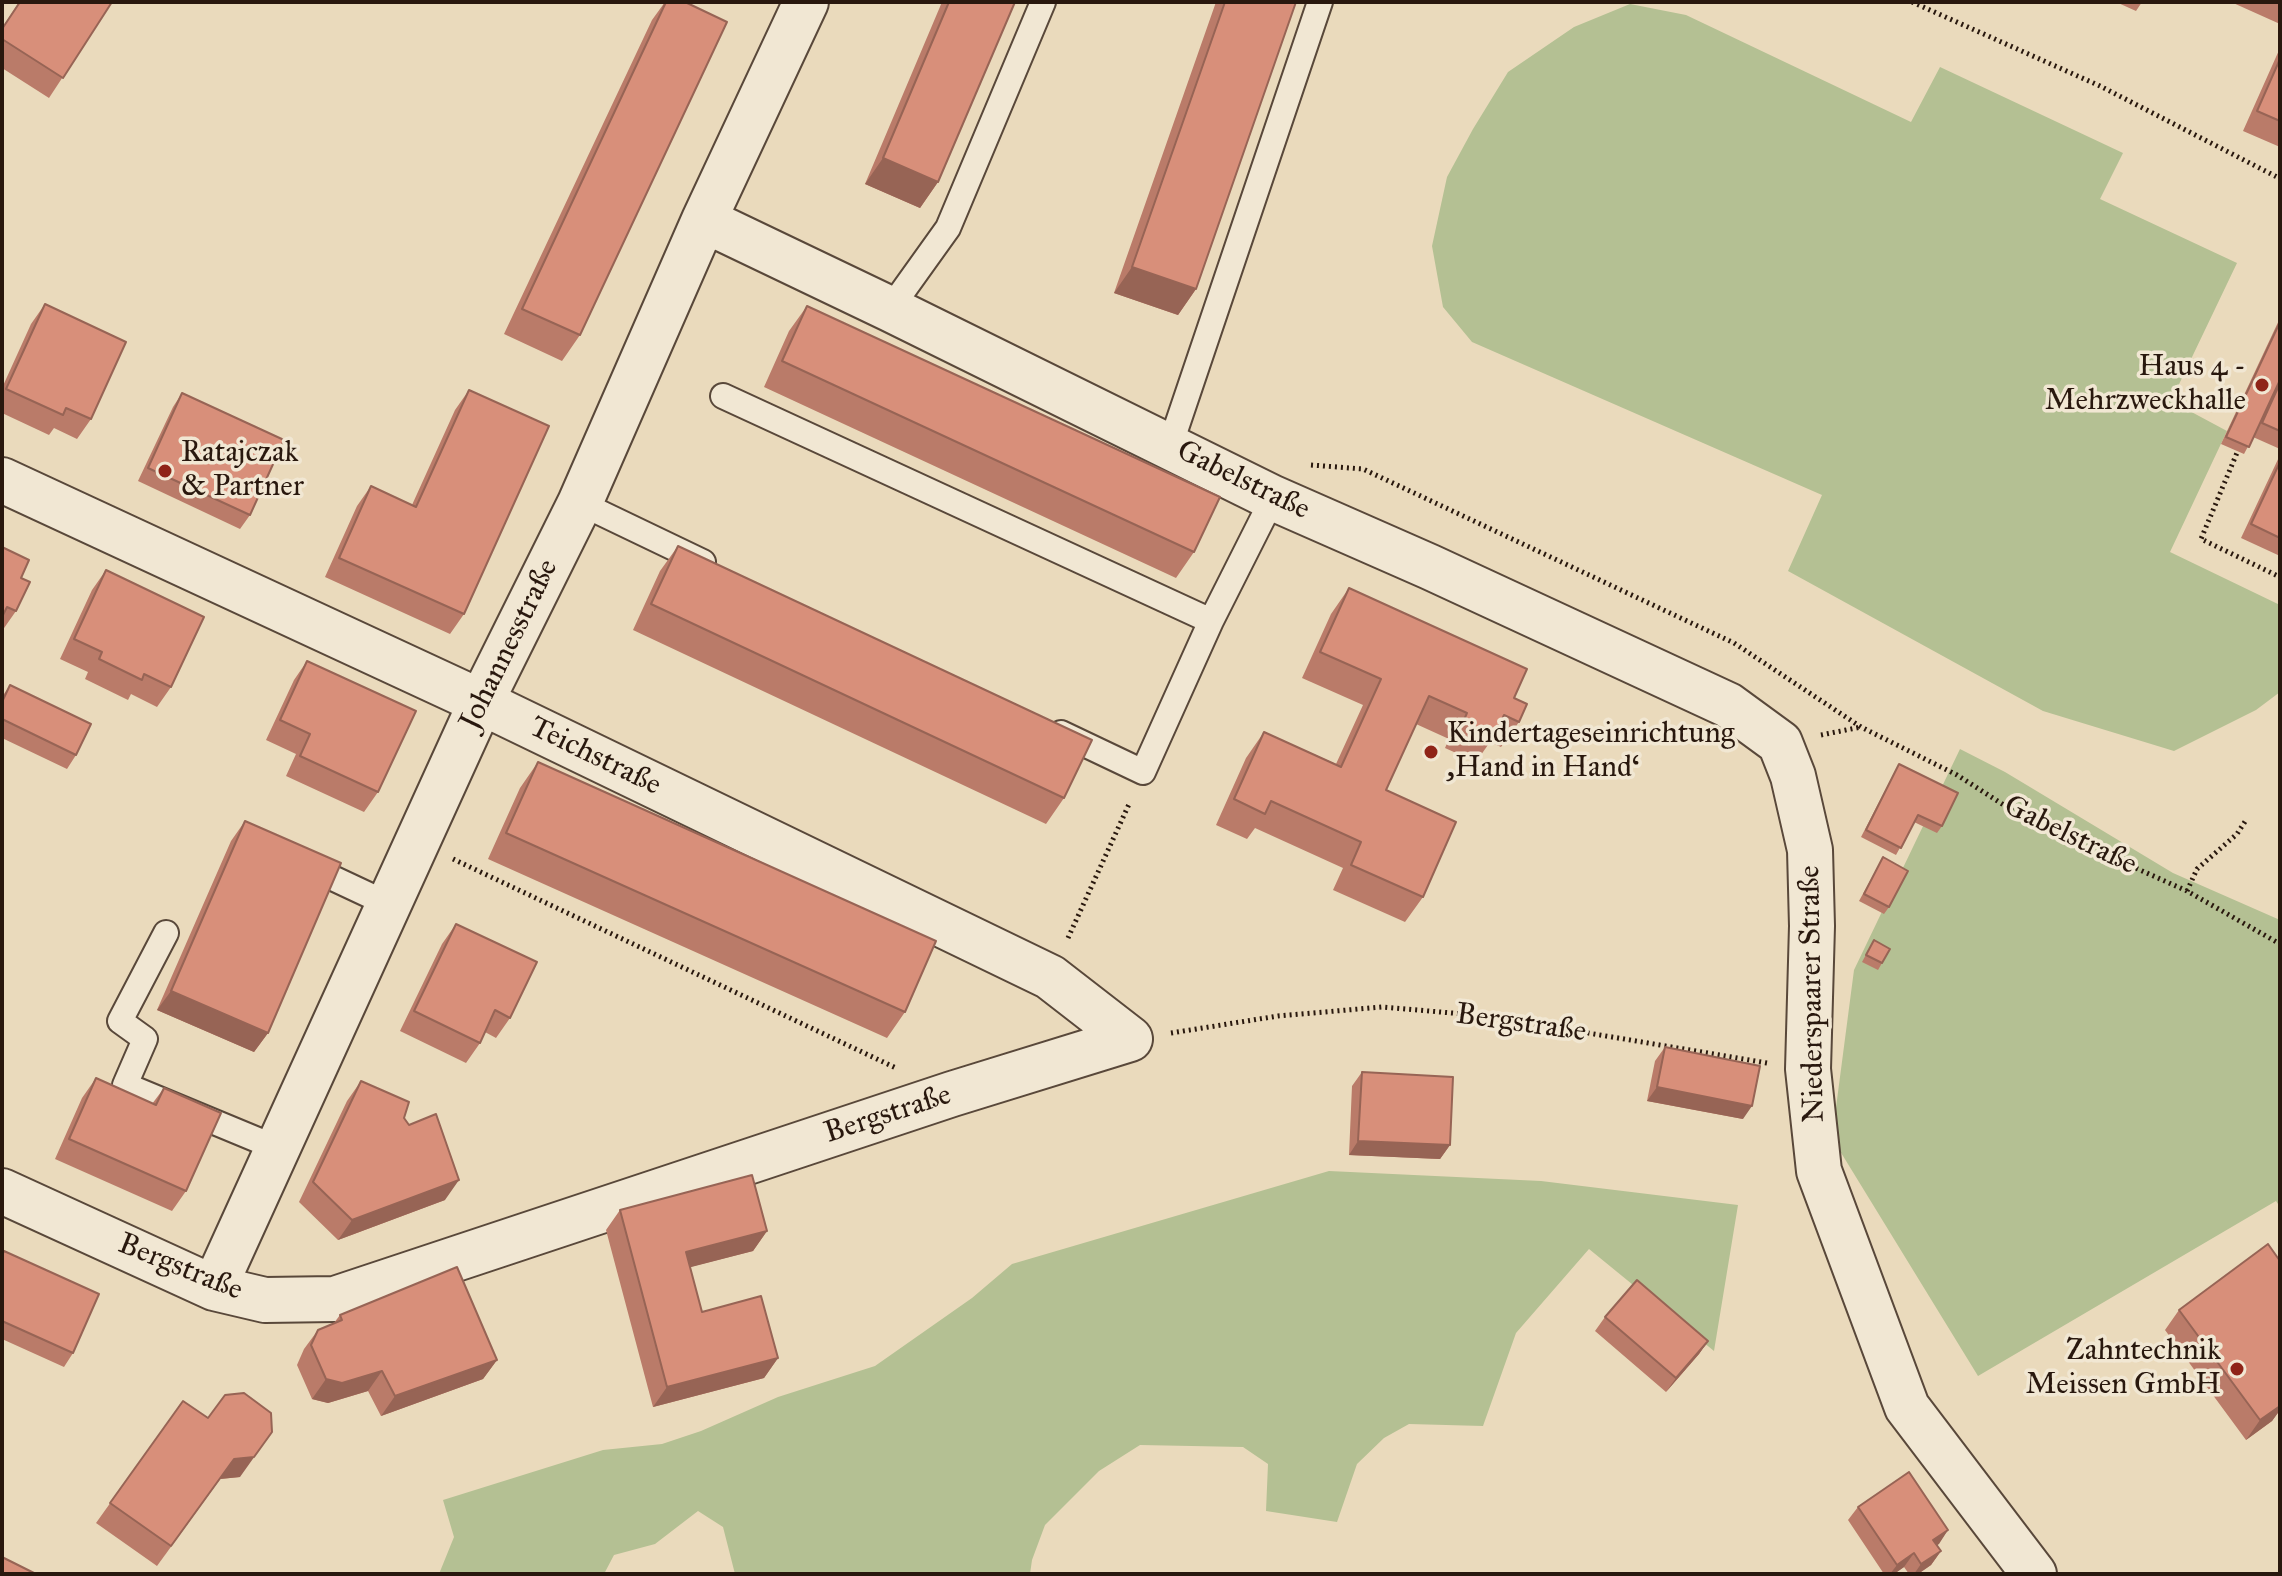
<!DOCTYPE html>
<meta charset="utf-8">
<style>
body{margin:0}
#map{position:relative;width:2282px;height:1576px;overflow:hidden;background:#eadabc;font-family:"IM FELL Great Primer",serif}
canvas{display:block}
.frame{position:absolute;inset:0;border:4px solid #29180e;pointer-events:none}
</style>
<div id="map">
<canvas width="2282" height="1576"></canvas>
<div class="frame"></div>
</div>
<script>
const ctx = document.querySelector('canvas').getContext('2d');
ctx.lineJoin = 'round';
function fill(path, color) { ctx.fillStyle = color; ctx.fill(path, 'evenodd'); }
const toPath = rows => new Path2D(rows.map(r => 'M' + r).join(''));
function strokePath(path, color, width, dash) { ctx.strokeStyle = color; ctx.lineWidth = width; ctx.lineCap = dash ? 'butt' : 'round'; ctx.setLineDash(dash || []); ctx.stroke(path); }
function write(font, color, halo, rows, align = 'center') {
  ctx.font = font + ' "IM FELL Great Primer",serif'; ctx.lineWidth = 7; ctx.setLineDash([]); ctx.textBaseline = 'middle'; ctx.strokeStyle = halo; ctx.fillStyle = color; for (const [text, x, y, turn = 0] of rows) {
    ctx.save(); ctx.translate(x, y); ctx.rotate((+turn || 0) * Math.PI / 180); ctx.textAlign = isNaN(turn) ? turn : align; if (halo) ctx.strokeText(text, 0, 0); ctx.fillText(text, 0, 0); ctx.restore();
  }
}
fill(toPath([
 [1630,4,1686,15,1911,122,1940,67,2123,153,2100,199,2237,263,2171,401,2227,431,2170,552,2280,605,2280,692,2256,710,2174,751,2043,711,1788,571,1822,495,1472,342,1443,307,1432,246,1447,177,1473,129,1508,72,1574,27],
 [1960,749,2005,772,2173,873,2280,920,2280,1207,2276,1201,1978,1376,1832,1138,1854,970],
 [1329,1171,1541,1181,1738,1205,1714,1351,1589,1249,1516,1333,1483,1426,1409,1424,1384,1438,1357,1464,1337,1522,1266,1511,1268,1464,1243,1447,1140,1445,1099,1471,1045,1525,1032,1560,1030,1574,735,1574,723,1527,698,1511,655,1544,614,1555,604,1574,439,1574,454,1537,443,1500,603,1450,662,1444,701,1431,778,1397,875,1366,972,1298,1012,1264]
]), '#b4c093');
const lane = toPath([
 [890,309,948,228,1043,2],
 [723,396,1211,621],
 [1170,446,1320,2],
 [580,503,703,562],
 [1061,733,1143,772,1211,621,1273,498],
 [307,866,388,904],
 [166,933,120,1021,145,1039,125,1085,277,1148]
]);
const street = toPath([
 [704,220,890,309,1273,498,1430,567,1728,705,1780,743,1793,776,1810,850,1812,926,1808,1069,1819,1171,1907,1407,2034,1574],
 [2,480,481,702,1050,977,1130,1039],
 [2,1191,214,1288,265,1300,335,1299,952,1094,1130,1039],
 [214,1288,481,702,580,503,704,220,806,2]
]);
strokePath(lane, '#59483a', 28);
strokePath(street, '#59483a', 48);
strokePath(toPath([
 [1912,2,2100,86,2277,177],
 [2239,448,2201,539,2280,577],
 [1311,465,1363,469,1734,643,1861,727,1957,775,2024,818,2187,891,2280,944],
 [1821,735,1861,727],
 [453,859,896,1068],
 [2187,891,2197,869,2237,834,2246,820],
 [1068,938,1130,802],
 [1171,1033,1278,1016,1382,1007,1487,1016,1767,1063]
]), '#29180e', 5, [2, 4]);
strokePath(lane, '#f1e7d3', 24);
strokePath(street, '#f1e7d3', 44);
fill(toPath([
 [19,2,112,2,49,98,2,68,2,28],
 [665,2,685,2,580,335,562,361,504,334,652,20],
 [942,2,1015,2,938,182,920,208,865,184],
 [1216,2,1296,2,1196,289,1178,315,1114,293],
 [2116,2,2142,2,2136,11],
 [2231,2,2280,2,2280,24],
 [2280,48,2280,147,2243,131],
 [45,304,91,419,77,439,54,428,49,435,2,413,2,388,31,324],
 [807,306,1194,552,1176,578,764,387,789,331],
 [2280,318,2280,449,2253,437,2244,454,2221,444],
 [469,390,464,614,450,634,325,577,357,506,371,486,412,505,455,410],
 [182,393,250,515,240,529,138,481,173,407],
 [2280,455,2280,556,2241,538],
 [678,546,1064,798,1046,824,633,630,660,571],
 [2,547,21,578,16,611,2,631],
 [106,570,171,687,157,707,131,694,128,700,85,679,88,672,60,659,92,590],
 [1349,588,1514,698,1519,722,1501,747,1490,742,1476,762,1445,748,1449,739,1416,724,1386,790,1423,897,1405,922,1333,890,1343,868,1255,828,1247,839,1216,825,1246,758,1264,732,1336,764,1363,705,1302,678,1331,614],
 [307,661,378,792,364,812,286,776,296,754,266,740,294,680],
 [10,685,76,755,67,769,2,738,2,697],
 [538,762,905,1012,887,1038,488,859,520,788],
 [1899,764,1942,826,1937,833,1914,822,1896,855,1861,837,1895,771],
 [245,821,268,1033,254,1052,157,1010,231,841],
 [1883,857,1889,907,1884,914,1859,901],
 [456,924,510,1018,496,1038,485,1032,480,1043,466,1063,400,1031,442,944],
 [1874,940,1882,963,1878,970,1862,962],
 [1665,1047,1743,1119,1647,1101,1655,1061],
 [1362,1072,1450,1145,1440,1159,1349,1155,1352,1086],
 [96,1078,152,1104,164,1088,186,1191,172,1211,55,1159,82,1098],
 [361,1081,404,1118,445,1200,338,1240,299,1202,347,1101],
 [620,1210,767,1231,753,1251,690,1267,702,1312,778,1358,764,1378,653,1407,606,1230],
 [4,1251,73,1353,64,1367,2,1339,2,1255],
 [2280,1261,2280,1410,2272,1421,2246,1440,2165,1330,2179,1310],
 [340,1315,497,1360,483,1379,381,1416,368,1391,328,1403,312,1399,297,1365,304,1349,318,1330,334,1323],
 [1605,1317,1708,1341,1699,1354,1666,1392,1595,1331],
 [183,1401,240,1477,220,1479,157,1566,96,1523],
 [1858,1507,1948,1530,1937,1545,1941,1551,1931,1565,1918,1574,1909,1574,1904,1567,1894,1574,1884,1574,1848,1520]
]), '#ba7b69');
fill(toPath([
 [883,158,938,182,920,208,865,184],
 [1132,267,1196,289,1178,315,1114,293],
 [171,991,268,1033,254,1052,157,1010],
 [1657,1087,1752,1106,1743,1119,1647,1101],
 [1358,1141,1450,1145,1440,1159,1349,1155],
 [459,1180,445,1200,338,1240,352,1220],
 [767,1231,753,1251,672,1272,686,1252],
 [1708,1341,1699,1354,1666,1392,1676,1378],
 [778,1358,764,1378,653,1407,667,1387],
 [497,1360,483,1379,381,1416,395,1396],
 [382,1371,368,1391,328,1403,312,1399,326,1379],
 [2280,1400,2280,1410,2272,1421,2246,1440,2260,1420],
 [272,1432,240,1477,220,1479,157,1566,234,1459],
 [1948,1530,1939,1544,1924,1554,1933,1540],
 [1941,1551,1931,1565,1918,1574,1914,1574,1921,1564],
 [1914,1553,1904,1567,1894,1574,1890,1574,1897,1565]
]), '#976455');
const building = toPath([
 [20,2,112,2,63,78,2,39,2,29,20,2],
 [666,2,685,2,727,22,580,335,522,309,666,2],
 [949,2,1015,2,938,182,883,158,949,2],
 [1225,2,1296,2,1196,289,1132,267,1225,2],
 [2280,59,2280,121,2257,111,2280,59],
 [45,304,126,342,91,419,66,408,63,415,6,389,45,304],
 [807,306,1220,497,1194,552,782,361,807,306],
 [2280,322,2280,380,2249,447,2226,437,2280,322],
 [2280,383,2280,431,2262,423,2280,383],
 [469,390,549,426,464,614,339,558,371,486,416,507,469,390],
 [182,393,284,440,250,515,148,468,182,393],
 [2280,462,2280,538,2251,524,2280,462],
 [678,546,1092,740,1064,798,651,604,678,546],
 [2,547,29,560,21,578,30,582,16,611,7,607,2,617,2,547],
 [106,570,204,617,171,687,144,674,142,680,99,659,102,652,74,639,106,570],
 [1349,588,1527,669,1514,698,1527,704,1519,722,1504,715,1494,736,1463,722,1467,713,1429,696,1386,790,1456,822,1423,897,1351,865,1361,842,1271,801,1265,814,1234,799,1264,732,1341,767,1381,679,1320,652,1349,588],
 [307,661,416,711,378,792,300,756,310,734,280,720,307,661],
 [10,685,91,724,76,755,2,719,2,702,10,685],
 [538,762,936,941,905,1012,506,833,538,762],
 [1899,764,1958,793,1942,826,1918,815,1901,848,1866,830,1899,764],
 [245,821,341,863,268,1033,171,991,245,821],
 [1883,857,1908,871,1889,907,1864,894,1883,857],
 [456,924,537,962,510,1018,495,1010,480,1043,414,1011,456,924],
 [1874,940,1890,949,1882,963,1866,955,1874,940],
 [1665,1047,1760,1066,1752,1106,1657,1087,1665,1047],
 [1362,1072,1453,1077,1450,1145,1358,1141,1362,1072],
 [96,1078,156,1105,164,1088,221,1113,186,1191,69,1139,96,1078],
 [361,1081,409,1102,404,1118,409,1125,436,1114,459,1180,352,1220,313,1182,361,1081],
 [752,1175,767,1231,686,1252,702,1312,761,1296,778,1358,667,1387,620,1210,752,1175],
 [2268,1244,2280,1261,2280,1406,2260,1420,2179,1310,2268,1244],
 [4,1251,99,1294,73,1353,2,1321,2,1256,4,1251],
 [457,1267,497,1360,395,1396,382,1371,342,1383,326,1379,311,1345,318,1330,342,1320,340,1315,457,1267],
 [1637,1280,1708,1341,1676,1378,1605,1317,1637,1280],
 [244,1393,271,1413,272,1432,254,1457,234,1459,171,1546,110,1503,183,1401,208,1418,225,1395,244,1393],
 [1909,1472,1948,1530,1933,1540,1941,1551,1921,1564,1914,1553,1897,1565,1858,1507,1909,1472],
 [2,1557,36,1574,2,1574,2,1557]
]);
fill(building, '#d88f7a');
strokePath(building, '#976455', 2);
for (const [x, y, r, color] of [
 [2262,385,8,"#8f2418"],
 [165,471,8,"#8f2418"],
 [1431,752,8,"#8f2418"],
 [2237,1369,8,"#8f2418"]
]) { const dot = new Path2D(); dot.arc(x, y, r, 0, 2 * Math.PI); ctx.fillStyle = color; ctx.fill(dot); strokePath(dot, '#f1e7d3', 3); }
write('30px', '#29180e', '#f1e7d3', [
 ["Haus 4 -",2246,368],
 ["Mehrzweckhalle",2246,402],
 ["Ratajczak",181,454,"left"],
 ["& Partner",181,488,"left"],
 ["Kindertageseinrichtung",1447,735,"left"],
 ["‚Hand in Hand‘",1447,769,"left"],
 ["Zahntechnik",2221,1352],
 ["Meissen GmbH",2221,1386]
], 'right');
write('30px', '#29180e', '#f1e7d3', [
 ["Gabelstraße",1243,481,26],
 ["Johannesstraße",510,645,-64],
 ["Teichstraße",595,757,26],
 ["Gabelstraße",2070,836,26],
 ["Niederspaarer Straße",1813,994,-91],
 ["Bergstraße",1521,1024,8],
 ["Bergstraße",888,1115,-18],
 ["Bergstraße",180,1268,22]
]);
</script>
